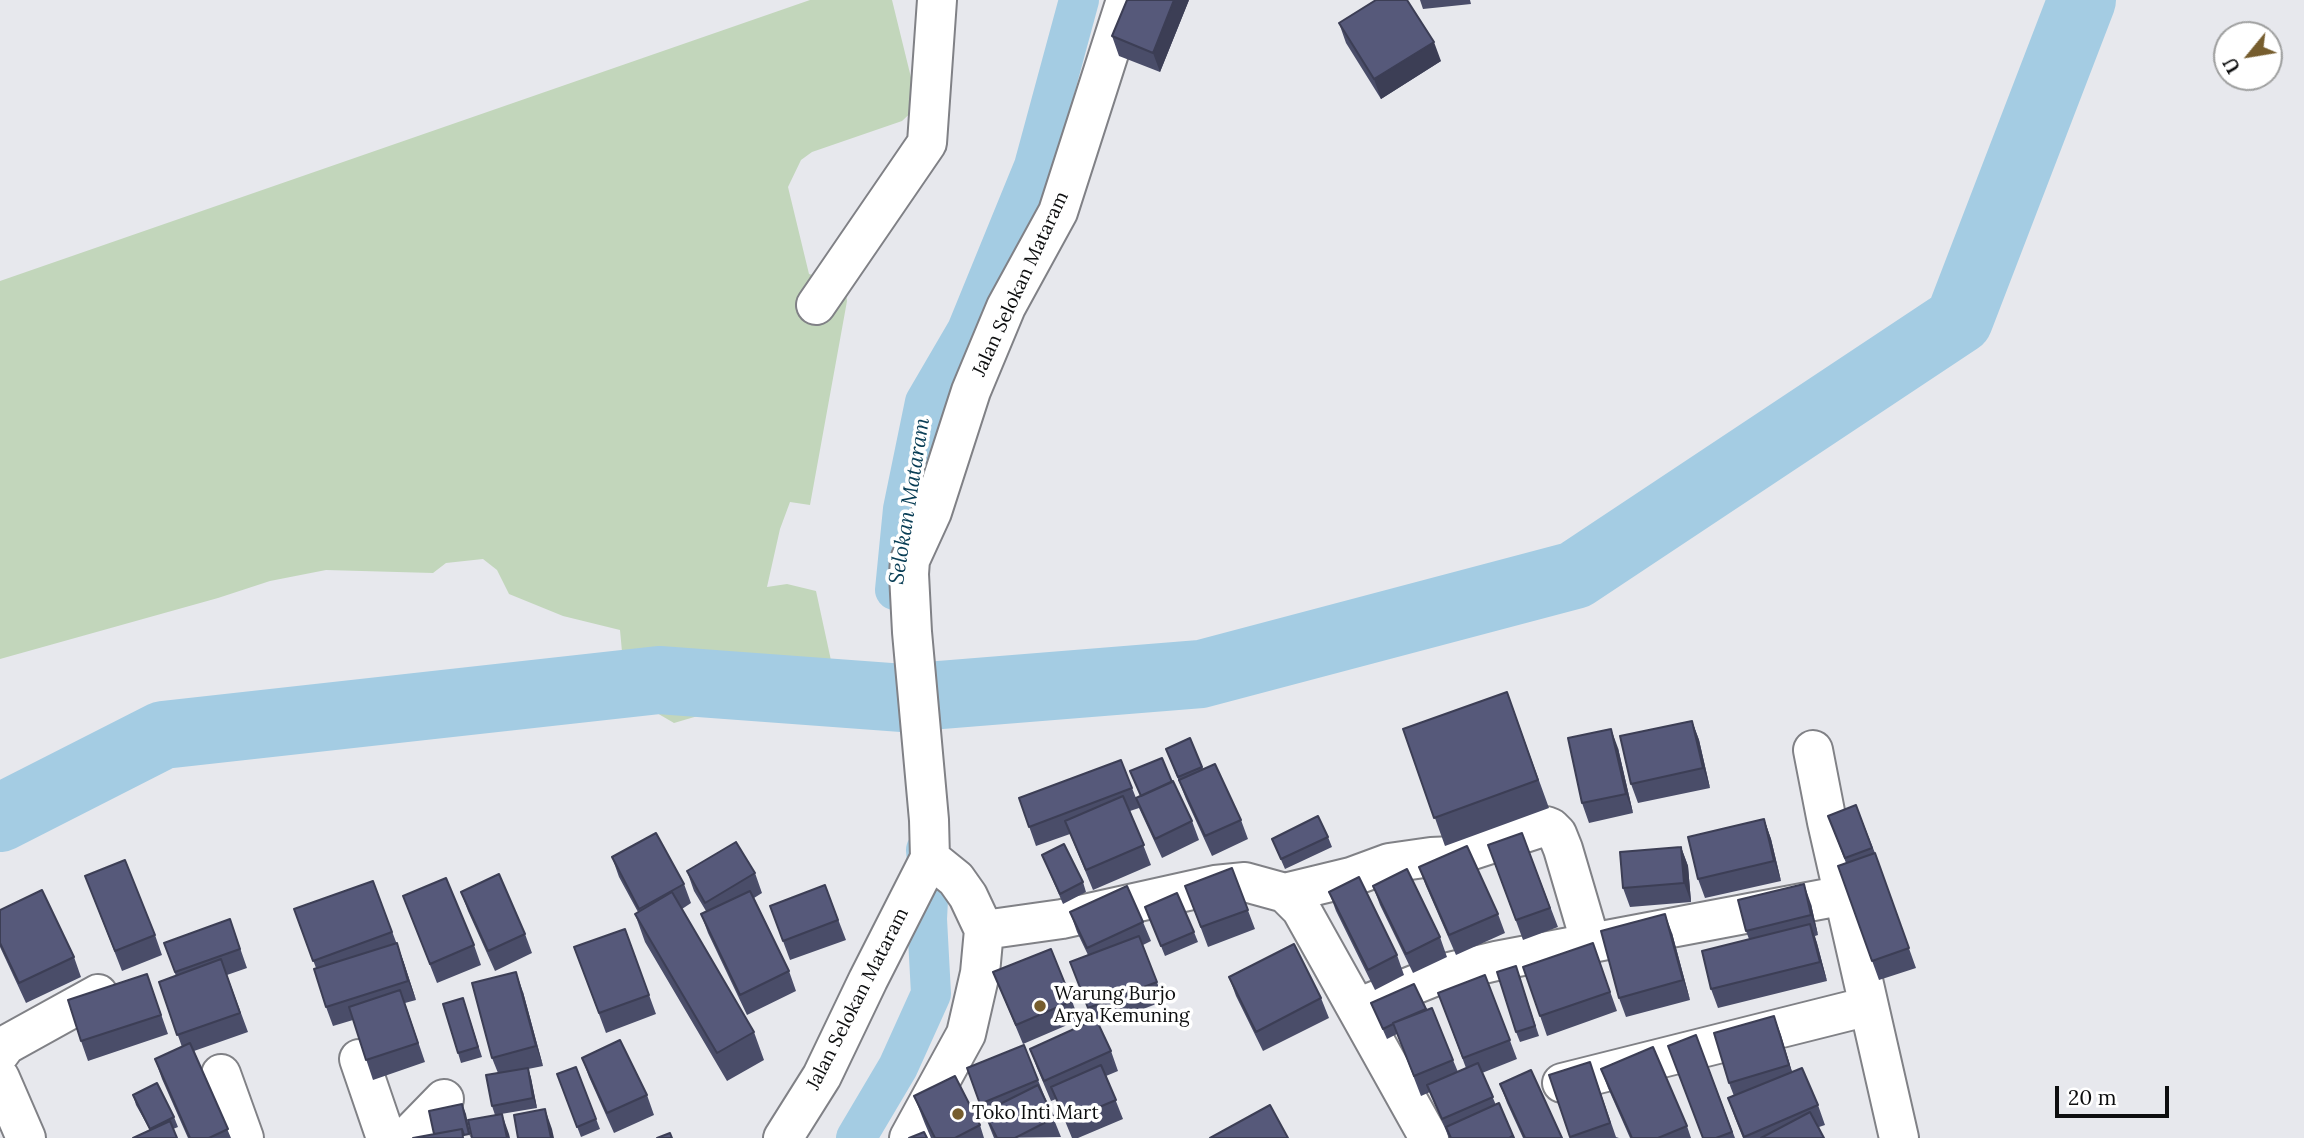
<!DOCTYPE html>
<style>
body{margin:0}
#map{position:relative;width:2304px;height:1138px;overflow:hidden;background:#e7e8ed;font-family:Lora,serif}
canvas{display:block}
.north{position:absolute;left:2213px;top:21px;width:70px;height:70px;box-sizing:border-box;background:#fff;border:2px solid #9e9f9f;border-radius:50%;rotate:240deg;font-size:19px;font-weight:700;line-height:28px;text-align:center;color:#0d0e0f}
.north::after{content:'';display:block;margin:auto;width:24px;height:32px;background:#765d2e;clip-path:polygon(50% 0,100% 100%,50% 72%,0 100%)}
.scale{position:absolute;left:2055px;top:1086px;width:114px;height:32px;box-sizing:border-box;border:4px solid #0d0e0f;border-top:0;padding-left:9px;font-size:21px;line-height:24px;white-space:nowrap;color:#0d0e0f;-webkit-text-stroke:5px #fff;paint-order:stroke}
</style>
<div id="map">
<canvas width="2304" height="1138"></canvas>
<div class="north">U</div>
<div class="scale">20 m</div>
</div>
<script>
const ctx = document.querySelector('canvas').getContext('2d');
ctx.lineJoin = 'round';
function fill(path, color) { ctx.fillStyle = color; ctx.fill(path, 'evenodd'); }
const toPath = rows => new Path2D(rows.map(r => 'M' + r).join(''));
function strokePath(path, color, width, dash) { ctx.strokeStyle = color; ctx.lineWidth = width; ctx.lineCap = dash ? 'butt' : 'round'; ctx.setLineDash(dash || []); ctx.stroke(path); }
function write(font, color, halo, rows, align = 'center') {
  ctx.font = font + ' Lora,serif'; ctx.lineWidth = 7; ctx.setLineDash([]); ctx.textBaseline = 'middle'; ctx.strokeStyle = halo; ctx.fillStyle = color; for (const [text, x, y, turn = 0] of rows) {
    ctx.save(); ctx.translate(x, y); ctx.rotate((+turn || 0) * Math.PI / 180); ctx.textAlign = isNaN(turn) ? turn : align; if (halo) ctx.strokeText(text, 0, 0); ctx.fillText(text, 0, 0); ctx.restore();
  }
}
fill(toPath([
 [810,0,892,0,918,106,902,121,812,152,801,160,788,187,809,274,845,284,847,301,810,505,790,502,780,529,767,587,787,584,816,591,835,679,830,693,790,715,718,710,674,723,626,695,620,630,563,616,509,594,497,570,483,559,446,563,433,573,326,570,270,581,218,598,0,659,0,281]
]), '#c2d6bb');
strokePath(toPath([
 [895,590,903,509,925,402,967,330,1034,166,1079,0],
 [856,1138,898,1067,931,994,927,919,929,880,926,850]
]), '#a4cce3', 40);
strokePath(toPath([
 [0,818,163,735,659,680,903,698,1201,674,1575,575,1959,320,2082,0]
]), '#a4cce3', 68);
const minor = toPath([
 [816,305,927,143,937,0],
 [1813,750,1827,822,1899,1138],
 [1285,893,1351,877,1389,863,1431,857,1454,856,1546,826,1551,828,1557,834,1563,849,1591,944],
 [984,930,1062,919,1215,885,1245,882,1285,893,1301,909,1429,1138],
 [1357,1008,1441,974,1496,961,1845,895],
 [0,1053,6,1045,98,994],
 [359,1059,386,1138],
 [221,1074,244,1138],
 [0,1078,26,1138],
 [1562,1083,1869,1006],
 [406,1138,444,1099],
 [783,1138,822,1076,868,980,930,858,929,820,912,632,909,574,910,560,932,512,971,391,1006,307,1058,212,1126,0],
 [909,1138,966,1034,980,973,984,930,968,896,956,879,930,858]
]);
strokePath(minor, '#808186', 42);
strokePath(minor, '#fff', 38);
fill(toPath([
 [1189,0,1160,72,1119,56,1112,36],
 [1420,0,1470,0,1471,4,1423,9],
 [1339,23,1441,61,1381,99,1346,43],
 [1507,692,1549,808,1445,846,1403,729],
 [1692,721,1699,740,1710,788,1638,803,1631,784],
 [1190,738,1203,769,1241,820,1248,839,1212,856,1186,799,1166,749],
 [1618,748,1633,813,1589,823,1582,803],
 [1121,760,1136,798,1172,782,1192,821,1199,840,1162,858,1139,808,1130,811,1151,865,1093,890,1070,834,1036,846,1019,798],
 [1856,805,1875,853,1916,968,1879,980,1838,866,1846,863,1828,816],
 [1764,819,1771,839,1781,881,1705,898,1698,879],
 [1522,833,1558,927,1523,940,1488,845],
 [1328,837,1332,847,1285,869,1272,839],
 [1681,847,1688,866,1691,902,1630,907,1623,888],
 [1042,855,1083,882,1086,892,1063,904],
 [612,857,684,884,691,903,682,909,754,1032,764,1060,727,1081,645,942,635,914,638,912,619,877],
 [1419,867,1498,914,1505,933,1456,955,1426,886],
 [1232,868,1255,929,1208,947,1185,886],
 [687,871,755,873,762,893,754,898,789,971,796,991,747,1015,708,933,701,914,706,911,694,891],
 [85,876,155,935,162,955,122,971],
 [373,881,404,963,416,1000,405,1003,425,1062,373,1080,353,1020,333,1026,326,1007,316,968,294,909],
 [825,885,846,940,790,960,770,906],
 [1373,886,1440,937,1447,957,1413,973,1380,905],
 [461,892,525,934,532,953,495,971,468,911],
 [1329,892,1397,955,1404,975,1375,990,1336,911],
 [403,896,474,945,481,965,437,983],
 [1811,904,1818,935,1815,936,1827,981,1718,1008,1711,989,1749,939,1746,931],
 [1145,907,1194,932,1198,942,1165,956],
 [0,910,74,957,81,977,26,1003,0,947],
 [1070,912,1143,922,1151,941,1143,945,1164,1001,1099,1026,1111,1051,1118,1071,1106,1076,1123,1119,1078,1138,1072,1138,1056,1099,1051,1101,1037,1068,1030,1049,1093,1020,1070,962,1088,955,1077,932],
 [230,919,247,968,227,975,248,1032,194,1051,231,1138,188,1138,162,1079,155,1059,182,1047,159,982,176,976,164,943],
 [625,929,656,1014,606,1033,574,947],
 [1672,933,1690,1000,1626,1017,1619,998],
 [1593,943,1617,1011,1547,1036,1523,967],
 [1516,966,1539,1036,1520,1042,1516,1032],
 [993,972,1072,1001,1079,1020,1023,1044],
 [147,974,168,1034,88,1061,81,1041],
 [1485,975,1517,1059,1482,1073,1496,1105,1514,1138,1449,1138,1430,1092,1421,1096,1397,1034,1387,1039,1371,1003,1414,984,1427,1010,1453,1060,1458,1072,1466,1068,1438,993],
 [1229,977,1321,998,1329,1018,1263,1051,1236,996],
 [523,992,543,1066,528,1069,531,1078,537,1108,495,1115,492,1106,498,1073,492,1058],
 [463,998,482,1057,461,1063,458,1053],
 [1774,1016,1792,1072,1818,1105,1825,1125,1819,1127,1824,1138,1743,1138,1735,1118,1728,1098,1734,1096,1729,1083],
 [1696,1035,1735,1138,1703,1138],
 [582,1058,647,1095,654,1115,614,1133,589,1077],
 [1590,1062,1616,1137,1619,1138,1570,1138,1549,1075],
 [576,1067,600,1129,581,1137,557,1074],
 [1601,1069,1687,1126,1691,1138,1630,1138,1608,1088],
 [1038,1080,1061,1137,994,1138,974,1088],
 [1500,1084,1562,1138,1523,1138,1507,1103],
 [133,1095,174,1117,178,1127,173,1129,150,1130,136,1105],
 [914,1096,980,1125,984,1138,931,1138,925,1124]
]), '#4a4d69');
fill(toPath([
 [1174,0,1189,0,1160,72,1153,53],
 [1434,42,1441,61,1381,99,1374,79],
 [1692,721,1699,740,1710,788,1703,768],
 [1611,729,1618,748,1633,813,1626,794],
 [1764,819,1771,839,1781,881,1774,861],
 [1681,847,1688,866,1691,902,1684,883],
 [1804,884,1811,904,1818,935,1811,915],
 [1665,914,1672,933,1690,1000,1683,980],
 [1810,924,1817,943,1827,981,1820,962],
 [397,943,404,963,416,1000,408,981],
 [516,972,523,992,543,1066,536,1046],
 [1774,1016,1781,1035,1796,1085,1789,1065],
 [528,1068,531,1078,537,1108,533,1098],
 [462,1104,466,1114,471,1138,469,1134],
 [545,1109,552,1129,554,1138,551,1138],
 [502,1114,509,1134,510,1138,507,1138]
]), '#3c3e55');
const building = toPath([
 [1127,0,1174,0,1153,53,1112,36,1127,0],
 [1376,0,1407,0,1434,42,1374,79,1339,23,1376,0],
 [1507,692,1538,780,1434,818,1403,729,1507,692],
 [1692,721,1703,768,1631,784,1620,736,1692,721],
 [1611,729,1626,794,1582,803,1568,738,1611,729],
 [1190,738,1202,767,1178,777,1166,749,1190,738],
 [1162,758,1172,782,1141,796,1130,771,1162,758],
 [1121,760,1132,788,1029,827,1019,798,1121,760],
 [1215,764,1241,820,1205,836,1179,780,1215,764],
 [1173,781,1192,821,1155,839,1136,798,1173,781],
 [1123,796,1144,845,1086,870,1065,821,1123,796],
 [1856,805,1872,848,1845,858,1828,816,1856,805],
 [1318,816,1328,837,1281,859,1272,839,1318,816],
 [1764,819,1774,861,1698,879,1688,837,1764,819],
 [656,833,684,884,639,909,612,857,656,833],
 [1522,833,1550,908,1516,920,1488,845,1522,833],
 [736,842,755,873,705,903,687,871,736,842],
 [1064,844,1083,882,1060,894,1042,855,1064,844],
 [1467,846,1498,914,1449,935,1419,867,1467,846],
 [1681,847,1684,883,1623,888,1620,852,1681,847],
 [1875,853,1909,948,1872,961,1838,866,1875,853],
 [125,860,155,935,115,951,85,876,125,860],
 [1232,868,1248,910,1201,927,1185,886,1232,868],
 [1407,869,1440,937,1406,954,1373,886,1407,869],
 [499,874,525,934,488,951,461,892,499,874],
 [1359,877,1397,955,1368,970,1329,892,1359,877],
 [446,878,474,945,430,964,403,896,446,878],
 [373,881,392,932,313,961,294,909,373,881],
 [1804,884,1811,915,1746,931,1738,900,1804,884],
 [825,885,838,920,783,941,770,906,825,885],
 [1127,886,1143,922,1087,948,1070,912,1127,886],
 [42,890,74,957,19,983,0,943,0,910,42,890],
 [750,891,789,971,740,995,701,914,750,891],
 [672,892,754,1032,717,1053,635,914,672,892],
 [1177,893,1194,932,1161,946,1145,907,1177,893],
 [1665,914,1683,980,1619,998,1601,931,1665,914],
 [230,919,240,949,175,972,164,943,230,919],
 [1810,924,1820,962,1711,989,1702,951,1810,924],
 [625,929,649,995,599,1013,574,947,625,929],
 [1139,936,1157,982,1088,1008,1070,962,1139,936],
 [397,943,408,981,326,1007,314,969,397,943],
 [1593,943,1610,992,1540,1016,1523,967,1593,943],
 [1294,944,1321,998,1256,1032,1229,977,1294,944],
 [1051,949,1072,1001,1016,1025,993,972,1051,949],
 [221,959,240,1013,177,1035,159,982,221,959],
 [1516,966,1535,1026,1516,1032,1497,972,1516,966],
 [516,972,536,1046,492,1058,472,983,516,972],
 [147,974,161,1015,81,1041,68,1000,147,974],
 [1485,975,1510,1040,1463,1058,1438,993,1485,975],
 [1414,984,1426,1009,1393,1023,1393,1024,1383,1029,1371,1003,1414,984],
 [400,990,418,1043,366,1060,349,1007,400,990],
 [463,998,478,1047,458,1053,443,1004,463,998],
 [1432,1008,1453,1060,1414,1076,1393,1023,1432,1008],
 [1774,1016,1789,1065,1729,1083,1714,1033,1774,1016],
 [1096,1019,1111,1051,1044,1081,1030,1049,1096,1019],
 [1696,1035,1732,1132,1716,1138,1703,1138,1668,1046,1696,1035],
 [620,1040,647,1095,607,1113,582,1058,620,1040],
 [190,1043,228,1129,209,1138,190,1138,155,1059,190,1043],
 [1024,1045,1038,1080,980,1104,967,1068,1024,1045],
 [1653,1047,1687,1126,1658,1138,1632,1138,1601,1069,1653,1047],
 [1590,1062,1610,1123,1570,1137,1549,1075,1590,1062],
 [1478,1063,1493,1097,1442,1119,1427,1085,1478,1063],
 [1101,1065,1116,1100,1066,1121,1051,1087,1101,1065],
 [576,1067,596,1119,577,1127,557,1074,576,1067],
 [528,1068,533,1098,492,1106,486,1075,528,1068],
 [1802,1068,1818,1105,1744,1137,1728,1098,1802,1068],
 [1531,1070,1562,1138,1525,1138,1500,1084,1531,1070],
 [955,1076,980,1125,955,1138,935,1138,914,1096,955,1076],
 [157,1083,174,1117,150,1129,133,1095,157,1083],
 [1038,1085,1054,1118,1015,1138,997,1138,984,1112,1038,1085],
 [1499,1103,1514,1138,1512,1136,1509,1138,1451,1138,1446,1127,1499,1103],
 [462,1104,469,1134,464,1135,462,1129,434,1134,429,1111,462,1104],
 [1270,1105,1288,1138,1210,1138,1270,1105],
 [545,1109,551,1138,518,1138,514,1115,545,1109],
 [1810,1112,1824,1138,1761,1138,1810,1112],
 [502,1114,507,1138,472,1138,468,1120,502,1114],
 [170,1121,177,1138,133,1138,170,1121],
 [462,1129,463,1138,413,1138,462,1129],
 [924,1132,927,1138,909,1138,924,1132],
 [670,1133,672,1138,657,1138,670,1133]
]);
fill(building, '#56597a');
strokePath(building, '#3c3e55', 2);
for (const [x, y, r, color] of [
 [1040,1006,7,"#765d2e"],
 [958,1114,7,"#765d2e"]
]) { const dot = new Path2D(); dot.arc(x, y, r, 0, 2 * Math.PI); ctx.fillStyle = color; ctx.fill(dot); strokePath(dot, '#fff', 2.5); }
write('19px', '#0d0e0f', '#fff', [
 ["Jalan Selokan Mataram",1021,284,-65],
 ["Jalan Selokan Mataram",858,999,-63]
]);
write('19px', '#0d0e0f', '#fff', [
 ["Warung Burjo",1054,995],
 ["Arya Kemuning",1054,1017],
 ["Toko Inti Mart",972,1114]
], 'left');
write('italic 21px', '#083d55', '#fff', [
 ["Selokan Mataram",910,501,-81]
]);
</script>
